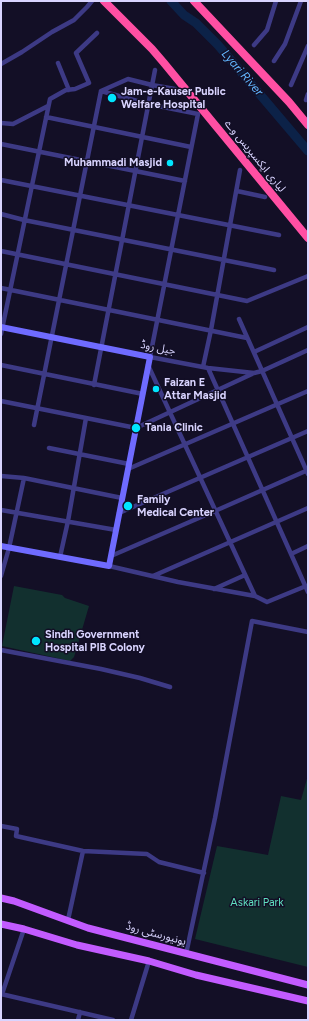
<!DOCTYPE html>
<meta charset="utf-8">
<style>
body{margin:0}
#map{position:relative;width:309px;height:1021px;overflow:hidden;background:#130f26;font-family:Figtree,sans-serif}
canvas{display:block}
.frame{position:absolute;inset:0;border:2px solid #d9d4ff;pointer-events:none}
</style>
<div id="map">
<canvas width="309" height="1021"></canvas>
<div class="frame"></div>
</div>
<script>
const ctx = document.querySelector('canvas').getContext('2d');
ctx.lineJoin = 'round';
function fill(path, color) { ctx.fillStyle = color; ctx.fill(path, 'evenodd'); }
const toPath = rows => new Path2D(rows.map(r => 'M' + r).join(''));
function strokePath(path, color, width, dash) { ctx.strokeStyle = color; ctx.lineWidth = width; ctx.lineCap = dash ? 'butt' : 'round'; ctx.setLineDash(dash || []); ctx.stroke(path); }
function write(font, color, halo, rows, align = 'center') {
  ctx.font = font + ' Figtree,"Noto Sans Arabic",sans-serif'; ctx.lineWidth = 3; ctx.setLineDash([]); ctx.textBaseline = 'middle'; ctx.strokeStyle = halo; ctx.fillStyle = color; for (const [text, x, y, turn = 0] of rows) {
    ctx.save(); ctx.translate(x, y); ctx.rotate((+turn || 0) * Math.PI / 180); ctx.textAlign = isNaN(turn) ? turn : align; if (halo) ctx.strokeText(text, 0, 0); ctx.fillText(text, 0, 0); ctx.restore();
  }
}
fill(toPath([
 [14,586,62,595,65,598,89,606,74,657,70,661,2,646],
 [308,775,308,967,195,939,217,846,268,855,281,796,301,800]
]), '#12302f');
strokePath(toPath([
 [171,1,184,15,196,23,218,45,308,151]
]), '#0c2248', 9);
strokePath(toPath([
 [254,45,267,30,276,1],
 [274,61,285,44,301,1],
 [58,63,69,90],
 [1,64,22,52,52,32,74,20,87,7,92,1],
 [291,85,308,46],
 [101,91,148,104,198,114,150,357,208,368,254,373,262,371,308,350],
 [101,91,128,79,152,85,175,89],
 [306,100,308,94],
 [46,117,191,147],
 [1,123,13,124,48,106],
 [1,144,185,181],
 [1,180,279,235],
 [237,191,265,197],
 [1,214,24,220,274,270],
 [1,251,247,301,308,276],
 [1,288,247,338],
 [239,319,308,474],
 [1,334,50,99,66,90,75,89,89,83,76,53,97,33],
 [254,352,308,327],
 [1,365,143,394],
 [148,365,255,596],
 [203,367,211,330,240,170],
 [208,368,308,592],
 [94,385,155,70],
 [1,401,136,428,252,374],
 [34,425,101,91],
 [49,448,129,464],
 [128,469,308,391],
 [1,476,24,478,122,498],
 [1,510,116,530],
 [119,513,308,431],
 [291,554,308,546],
 [111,556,215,511,308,470],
 [60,557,68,521,86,418],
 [109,566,178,582,255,596,267,602,306,586],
 [1,576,9,548,24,478],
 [153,576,308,508],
 [214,589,245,575],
 [1,650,101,669,140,678,170,687],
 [1,826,17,829,16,836,83,851,147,854,159,862,204,873],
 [68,920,83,851],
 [186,954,215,818,252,621,308,632],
 [1,994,113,1020],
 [2,994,24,929],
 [78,1020,80,1012],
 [131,1020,149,961]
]), '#3d3a85', 4.5);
strokePath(toPath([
 [1,327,150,357,109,566,1,546]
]), '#6f6bff', 6);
strokePath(toPath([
 [1,898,14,901,88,928,308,985],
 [1,924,24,929,77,945,149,961,196,975,308,1001]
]), '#c25bff', 7);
strokePath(toPath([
 [104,1,152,49,164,63,308,238],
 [194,1,289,102,308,125]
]), '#ff4fa3', 8);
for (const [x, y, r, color] of [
 [112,98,5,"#00e5ff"],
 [170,163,4,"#00e5ff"],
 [156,389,4,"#00e5ff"],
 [136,428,5,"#00e5ff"],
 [128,506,5,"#00e5ff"],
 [36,641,5,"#00e5ff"]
]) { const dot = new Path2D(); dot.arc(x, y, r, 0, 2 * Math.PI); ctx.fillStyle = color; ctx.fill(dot); strokePath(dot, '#130f26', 1.5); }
write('bold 11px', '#d9d4ff', '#130f26', [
 ["Jam-e-Kauser Public",121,92],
 ["Welfare Hospital",121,105],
 ["Muhammadi Masjid",162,163,"right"],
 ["Faizan E",164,383],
 ["Attar Masjid",164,396],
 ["Tania Clinic",145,428],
 ["Family",137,500],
 ["Medical Center",137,513],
 ["Sindh Government",45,635],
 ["Hospital PIB Colony",45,648]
], 'left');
write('11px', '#d9d4ff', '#130f26', [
 ["لیاری ایکسپریس وے",255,156,51],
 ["جیل روڈ",158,348,11],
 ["یونیورسٹی روڈ",156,934,15]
]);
write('11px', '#5fe0c0', '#130f26', [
 ["Askari Park",257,903]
]);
write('italic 12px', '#62b6ff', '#130f26', [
 ["Lyari River",242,73,49]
]);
</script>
